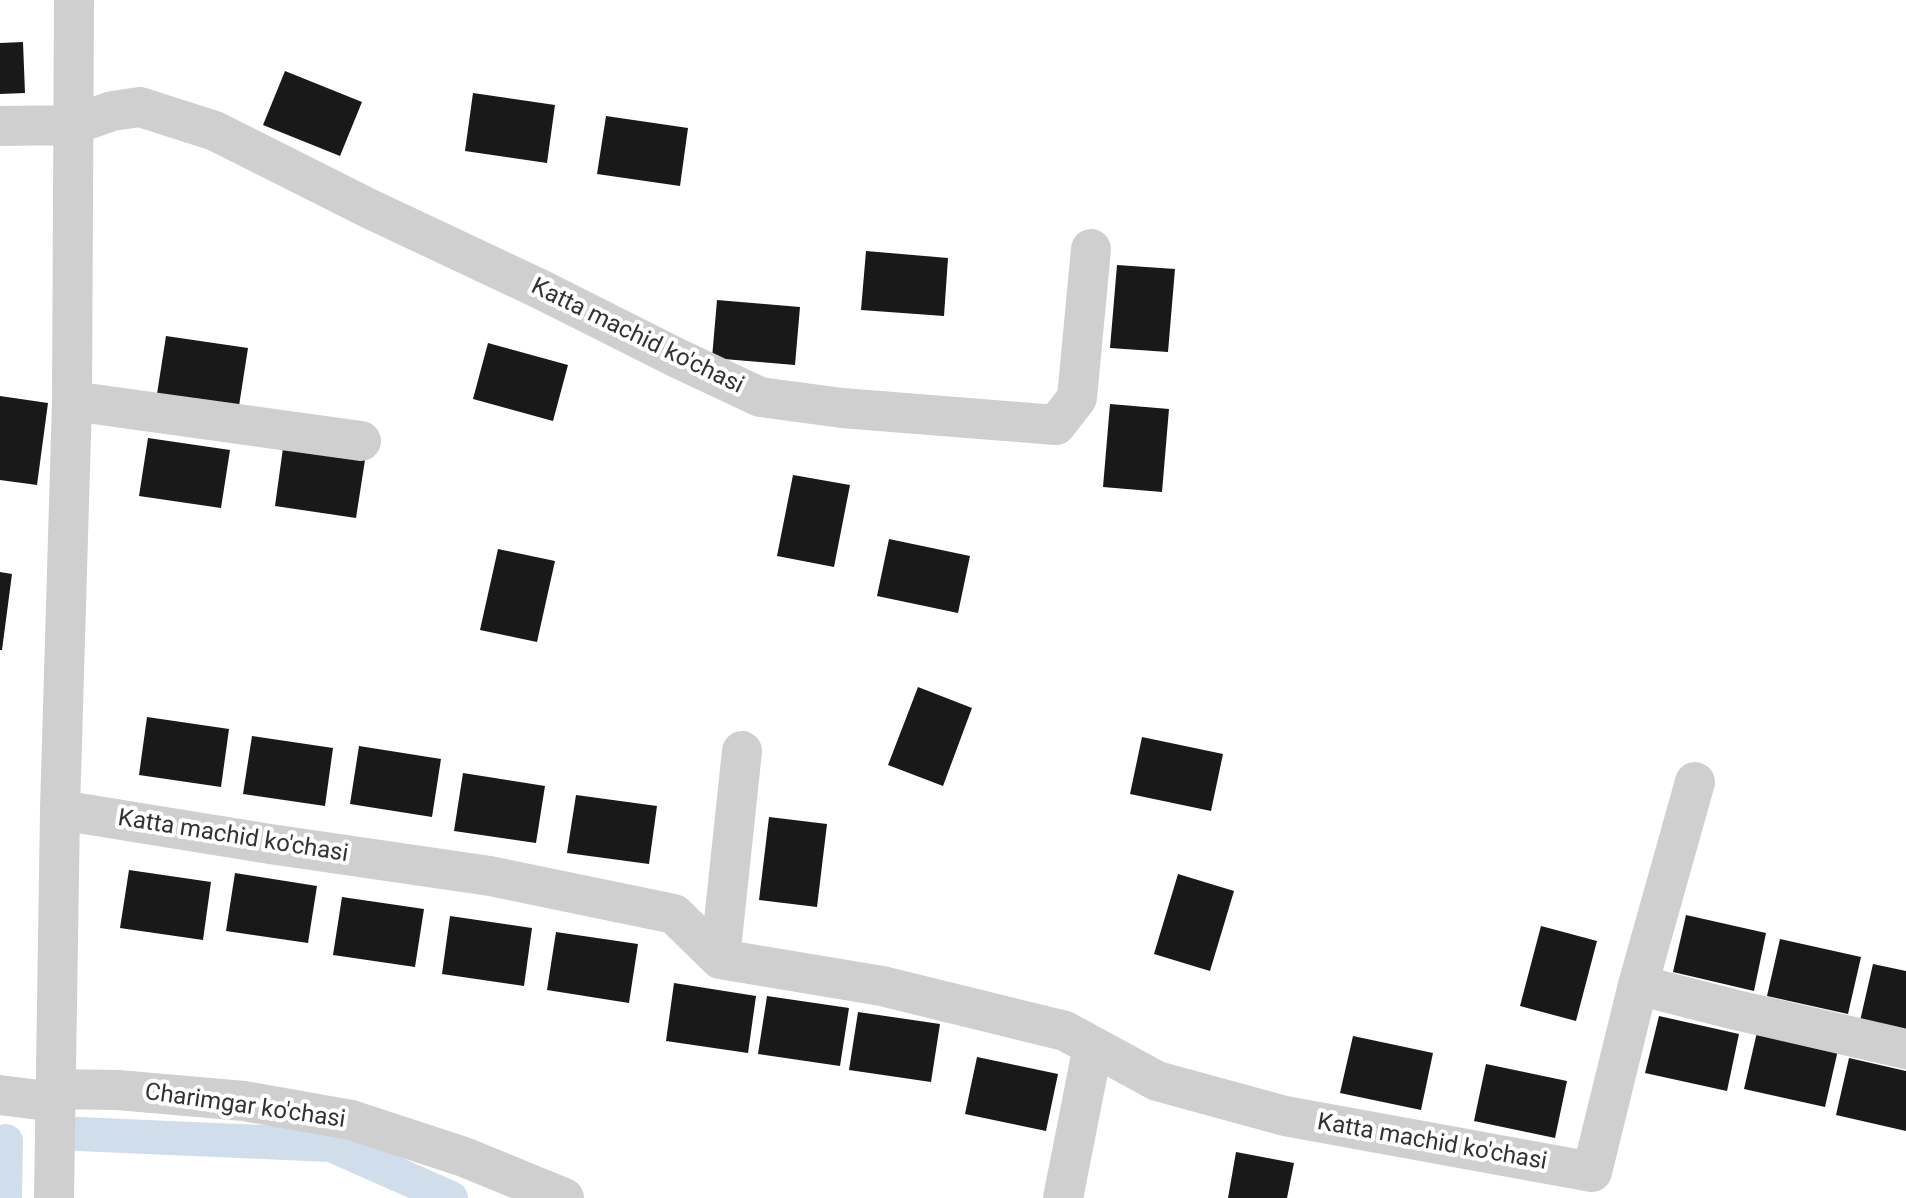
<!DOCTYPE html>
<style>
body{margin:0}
canvas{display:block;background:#fff}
</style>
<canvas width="1906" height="1198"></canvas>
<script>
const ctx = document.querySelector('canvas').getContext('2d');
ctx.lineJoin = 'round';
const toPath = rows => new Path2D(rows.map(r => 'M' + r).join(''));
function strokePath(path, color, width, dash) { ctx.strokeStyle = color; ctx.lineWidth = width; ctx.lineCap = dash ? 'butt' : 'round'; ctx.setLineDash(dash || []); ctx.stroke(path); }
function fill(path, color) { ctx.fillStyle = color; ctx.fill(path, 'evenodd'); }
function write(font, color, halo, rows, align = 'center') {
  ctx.font = font + ' Roboto,sans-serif'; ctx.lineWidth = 8; ctx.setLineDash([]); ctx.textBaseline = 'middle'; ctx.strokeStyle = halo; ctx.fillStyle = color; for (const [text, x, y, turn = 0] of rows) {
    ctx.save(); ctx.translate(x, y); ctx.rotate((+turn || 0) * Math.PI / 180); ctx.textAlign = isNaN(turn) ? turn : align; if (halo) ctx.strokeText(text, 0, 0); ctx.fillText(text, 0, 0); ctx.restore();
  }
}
strokePath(toPath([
 [78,1134,331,1145,451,1198],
 [5,1198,6,1141]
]), '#d0deeb', 34);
fill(toPath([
 [23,42,25,93,0,94,0,43],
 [285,71,362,102,340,156,263,125],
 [473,93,555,105,547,163,465,151],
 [606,116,688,128,680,186,597,174],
 [866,251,948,258,944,316,861,310],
 [1117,265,1175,269,1168,352,1110,348],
 [717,300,800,307,795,365,712,358],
 [166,336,248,348,239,406,157,394],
 [488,343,568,365,553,421,473,399],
 [0,396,48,403,37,485,0,480],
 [1110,404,1169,409,1162,492,1103,487],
 [148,438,230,450,221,508,139,496],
 [283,448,365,460,356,518,275,506],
 [793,475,850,485,834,567,777,556],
 [889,539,970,556,958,613,877,596],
 [498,549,555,561,537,642,480,630],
 [0,572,12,574,2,650,0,650],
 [918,687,972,708,943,786,888,765],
 [147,717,229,729,221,787,139,775],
 [252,736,333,748,325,806,243,794],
 [1142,737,1223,754,1211,811,1130,794],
 [359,746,441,759,432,817,350,804],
 [463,773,545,786,536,843,454,831],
 [576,795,657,806,649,864,567,853],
 [769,817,827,824,817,907,759,900],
 [129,870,211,882,203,940,120,928],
 [235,873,317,886,308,943,226,931],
 [1178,874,1234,891,1210,971,1154,954],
 [342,897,424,909,415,967,333,955],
 [1686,915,1766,933,1754,991,1673,972],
 [450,916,532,928,524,986,442,974],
 [1541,926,1597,941,1576,1021,1520,1006],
 [556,932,638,944,629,1003,547,990],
 [1780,939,1861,957,1848,1014,1767,996],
 [1873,964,1906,971,1906,1031,1860,1021],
 [674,983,756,996,748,1053,666,1041],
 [767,996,849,1008,840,1066,758,1054],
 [858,1012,940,1024,931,1082,849,1070],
 [1659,1016,1739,1034,1727,1091,1645,1073],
 [1757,1032,1838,1050,1825,1107,1744,1089],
 [1353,1036,1433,1053,1421,1110,1340,1093],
 [977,1057,1058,1074,1046,1131,965,1114],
 [1849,1058,1906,1071,1906,1131,1836,1115],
 [1486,1064,1567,1081,1555,1138,1474,1121],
 [1236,1152,1294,1163,1287,1198,1228,1198]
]), '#191919');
strokePath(toPath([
 [0,126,73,125,112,111,140,107,215,131,370,209,542,290,677,358,760,397,842,408,1056,425,1077,398,1091,249],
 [72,401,361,441],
 [60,810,270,844,490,876,674,914,720,959,882,986,1065,1031,1157,1081,1285,1116,1592,1172,1638,985,1736,1010,1906,1049],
 [720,959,742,751],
 [1638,985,1695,782],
 [55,1089,118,1090,244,1101,351,1120,464,1157,564,1198],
 [0,1095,55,1102],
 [54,1198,60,810,72,401,74,0],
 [1063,1198,1093,1046]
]), '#cfcfcf', 40);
write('24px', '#323232', '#fff', [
 ["Katta machid ko'chasi",637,337,26],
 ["Katta machid ko'chasi",233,837,9],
 ["Charimgar ko'chasi",245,1107,8],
 ["Katta machid ko'chasi",1432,1143,10]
]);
</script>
